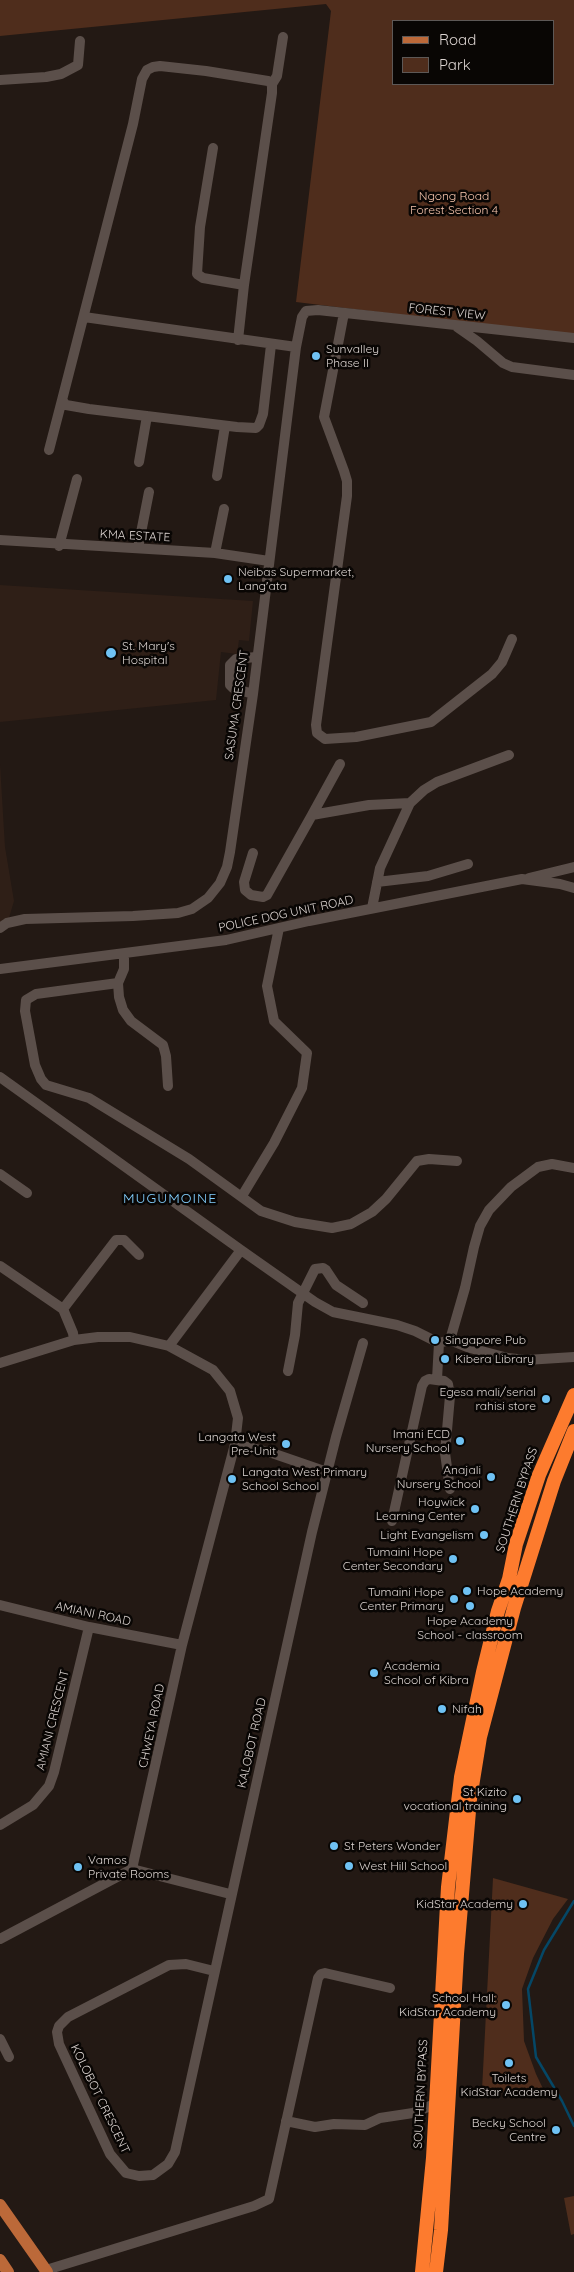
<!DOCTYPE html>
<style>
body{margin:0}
#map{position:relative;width:574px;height:2272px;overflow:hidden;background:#231914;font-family:Quicksand,sans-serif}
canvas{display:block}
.legend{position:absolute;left:392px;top:20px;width:162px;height:65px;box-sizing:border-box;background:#090604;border:1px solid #5d5856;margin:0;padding:6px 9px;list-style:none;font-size:15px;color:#dcd4d1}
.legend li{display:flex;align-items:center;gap:10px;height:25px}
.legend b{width:25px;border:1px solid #5d5856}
</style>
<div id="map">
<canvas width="574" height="2272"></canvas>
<ul class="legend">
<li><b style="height:6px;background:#bc6939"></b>Road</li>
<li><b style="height:14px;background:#4f2d1c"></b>Park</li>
</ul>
</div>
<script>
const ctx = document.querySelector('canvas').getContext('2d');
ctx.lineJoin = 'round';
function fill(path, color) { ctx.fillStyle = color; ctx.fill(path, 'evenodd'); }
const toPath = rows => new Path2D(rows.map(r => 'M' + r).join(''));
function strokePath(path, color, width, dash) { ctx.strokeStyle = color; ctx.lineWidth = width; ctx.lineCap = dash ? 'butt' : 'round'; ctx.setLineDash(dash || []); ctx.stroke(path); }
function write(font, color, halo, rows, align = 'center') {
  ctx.font = font + ' Quicksand,sans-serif'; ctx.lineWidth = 5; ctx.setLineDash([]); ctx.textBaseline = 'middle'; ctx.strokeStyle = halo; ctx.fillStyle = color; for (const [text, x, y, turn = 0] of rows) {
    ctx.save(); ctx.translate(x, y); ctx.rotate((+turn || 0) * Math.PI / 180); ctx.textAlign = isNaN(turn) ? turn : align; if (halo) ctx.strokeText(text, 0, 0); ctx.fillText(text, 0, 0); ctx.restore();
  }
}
fill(toPath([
 [0,585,253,601,249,641,239,640,237,654,221,652,216,700,0,722],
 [0,764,5,847,14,901,9,918,0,925]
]), '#2f1f17');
fill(toPath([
 [0,0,574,0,574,336,296,302,331,11,326,4,0,36],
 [393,21,553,21,553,84,393,84],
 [493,1878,568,1899,553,1919,533,1958,522,1989,524,2041,536,2074,546,2095,482,2090],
 [574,2196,574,2234,571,2235,564,2198]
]), '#4f2d1c');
strokePath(toPath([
 [574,1901,544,1950,528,1989,536,2057,562,2101,574,2126]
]), '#054766', 2.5);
strokePath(toPath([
 [0,80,46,77,61,74,78,65,80,41],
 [272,84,277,76,283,37],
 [213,148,200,227,197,274,203,278,244,285],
 [344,313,324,417,344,471,347,481,347,496,316,725,317,733,325,739,356,737,431,722,492,674,502,662,512,639],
 [84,317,296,347],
 [457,327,477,341,503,363,512,367,574,375],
 [238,340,244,285,272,93,272,84,268,81,206,71,160,66,153,67,147,70,142,79,133,124,62,400,66,405,89,409,237,427,256,428,259,425,263,414,271,345],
 [49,450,62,400],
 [139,462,147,416],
 [217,476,225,426],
 [0,540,215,553,269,561],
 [59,546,77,479],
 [138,548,149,492],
 [215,553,224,509],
 [253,694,233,688,230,685,230,665,236,659,256,657],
 [312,815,340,764],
 [253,853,244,882,245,890,251,895,263,897,267,895,312,815,369,805,410,803],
 [529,878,574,867],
 [377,882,428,876,468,864],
 [372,908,380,868,410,803,424,790,437,782,509,755],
 [0,928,7,923,25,919,133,916,178,913,192,909,208,898,220,883,227,867,230,852,253,694,296,347,302,317,306,311,318,310,574,338],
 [124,954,124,969,118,983,36,994,26,1000,25,1011,35,1065,41,1079,46,1085,89,1098,189,1159,261,1211,295,1222,332,1228,351,1224,372,1212,386,1199,417,1161,429,1159,457,1161],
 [0,969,226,940,309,921,522,879,560,884,574,888],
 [118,983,119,997,123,1010,131,1021,163,1045,166,1056,168,1086],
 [0,1077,241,1250,315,1302,333,1312,397,1325,415,1331,439,1343,450,1340,470,1348,508,1358,526,1360,574,1357],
 [0,1174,27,1193],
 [242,1196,274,1143,302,1088,307,1053,274,1021,267,986,279,928],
 [0,1266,63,1309,73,1333,74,1340],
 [63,1309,116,1240,124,1240,139,1255],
 [450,1340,465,1288,474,1247,480,1226,489,1210,511,1187,538,1167,552,1164,574,1168],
 [169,1346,241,1250],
 [0,1363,74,1340,98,1337,130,1337,169,1346,213,1370,230,1391,238,1418,235,1444,182,1645,132,1869,0,1939],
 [288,1371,295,1335,298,1303,315,1269,323,1268,326,1270,336,1285,363,1303],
 [437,1379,439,1343],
 [235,1444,269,1452,327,1472],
 [392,1521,422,1386,425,1381,429,1379,444,1381,448,1384,450,1396,445,1453,450,1489],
 [0,1605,89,1627,182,1645],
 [0,1825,33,1805,49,1786,54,1772,89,1627],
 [132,1869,230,1894],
 [214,1971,186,1964,169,1965,68,2017,59,2026,57,2032,59,2044,110,2154,126,2173,139,2176,153,2175,168,2164,175,2152,312,1532,336,1437,363,1343],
 [0,2039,9,2057],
 [286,2121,315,2127,334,2124,365,2125,380,2118,413,2113,435,2104],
 [46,2270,254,2206,269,2199,318,1978,321,1974,325,1973,390,1988]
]), '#5b4f4a', 10);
strokePath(toPath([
 [0,2205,47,2272],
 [0,2260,8,2272]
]), '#bc6939', 12);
strokePath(toPath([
 [422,2272,433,2158,448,1887,461,1777,483,1672,498,1611,509,1579,516,1544,539,1475,574,1395],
 [436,2272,441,2230,457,1954,470,1799,480,1737,514,1608,554,1481,574,1431]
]), '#fd7b2e', 14);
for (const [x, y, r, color] of [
 [316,356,5,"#6fc2f4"],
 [228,579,5,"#6fc2f4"],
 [111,653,6,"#6fc2f4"],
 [435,1340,5,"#6fc2f4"],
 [445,1359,5,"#6fc2f4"],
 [546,1399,5,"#6fc2f4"],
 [460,1441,5,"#6fc2f4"],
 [286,1444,5,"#6fc2f4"],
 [491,1477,5,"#6fc2f4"],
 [232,1479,5,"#6fc2f4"],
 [475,1509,5,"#6fc2f4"],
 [484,1535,5,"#6fc2f4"],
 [453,1559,5,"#6fc2f4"],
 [467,1591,5,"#6fc2f4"],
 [454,1599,5,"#6fc2f4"],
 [470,1606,5,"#6fc2f4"],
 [374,1673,5,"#6fc2f4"],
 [442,1709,5,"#6fc2f4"],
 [517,1799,5,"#6fc2f4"],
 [334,1846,5,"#6fc2f4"],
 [349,1866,5,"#6fc2f4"],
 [78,1867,5,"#6fc2f4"],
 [523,1904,5,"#6fc2f4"],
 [506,2005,5,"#6fc2f4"],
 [509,2063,5,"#6fc2f4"],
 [556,2130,5,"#6fc2f4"]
]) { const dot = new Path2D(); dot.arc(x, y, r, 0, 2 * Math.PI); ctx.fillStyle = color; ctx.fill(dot); strokePath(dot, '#090604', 2); }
write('12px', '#f8c6ae', '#090604', [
 ["Ngong Road",454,196],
 ["Forest Section 4",454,210]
]);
write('12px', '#dcd4d1', '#090604', [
 ["FOREST VIEW",447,312,6],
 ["KMA ESTATE",135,536,3],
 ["SASUMA CRESCENT",237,705,-82],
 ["POLICE DOG UNIT ROAD",286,914,-12],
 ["SOUTHERN BYPASS",517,1500,-72],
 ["AMIANI ROAD",93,1614,12],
 ["AMIANI CRESCENT",53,1720,-76],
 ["CHWEYA ROAD",152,1726,-78],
 ["KALOBOT ROAD",252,1743,-77],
 ["SOUTHERN BYPASS",421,2094,-87],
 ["KOLOBOT CRESCENT",100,2099,64]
]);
write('12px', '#dcd4d1', '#090604', [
 ["Sunvalley",326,349],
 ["Phase II",326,363],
 ["Neibas Supermarket,",238,572],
 ["Lang'ata",238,586],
 ["St. Mary's",122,646],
 ["Hospital",122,660],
 ["Singapore Pub",445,1340],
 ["Kibera Library",455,1359],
 ["Egesa mali/serial",536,1392,"right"],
 ["rahisi store",536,1406,"right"],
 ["Imani ECD",450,1434,"right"],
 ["Nursery School",450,1448,"right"],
 ["Langata West",276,1437,"right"],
 ["Pre-Unit",276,1451,"right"],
 ["Anajali",481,1470,"right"],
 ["Nursery School",481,1484,"right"],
 ["Langata West Primary",242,1472],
 ["School School",242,1486],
 ["Hoywick",465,1502,"right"],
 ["Learning Center",465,1516,"right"],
 ["Light Evangelism",474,1535,"right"],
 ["Tumaini Hope",443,1552,"right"],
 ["Center Secondary",443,1566,"right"],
 ["Hope Academy",477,1591],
 ["Tumaini Hope",444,1592,"right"],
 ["Center Primary",444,1606,"right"],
 ["Hope Academy",470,1621,"center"],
 ["School - classroom",470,1635,"center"],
 ["Academia",384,1666],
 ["School of Kibra",384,1680],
 ["Nifah",452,1709],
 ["St Kizito",507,1792,"right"],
 ["vocational training",507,1806,"right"],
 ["St Peters Wonder",344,1846],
 ["Vamos",88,1860],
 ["Private Rooms",88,1874],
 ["West Hill School",359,1866],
 ["KidStar Academy",513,1904,"right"],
 ["School Hall:",496,1998,"right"],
 ["KidStar Academy",496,2012,"right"],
 ["Toilets",509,2078,"center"],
 ["KidStar Academy",509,2092,"center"],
 ["Becky School",546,2123,"right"],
 ["Centre",546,2137,"right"]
], 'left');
ctx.letterSpacing = '1px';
write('14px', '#82cdfc', '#090604', [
 ["MUGUMOINE",170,1199]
]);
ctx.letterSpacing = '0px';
</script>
